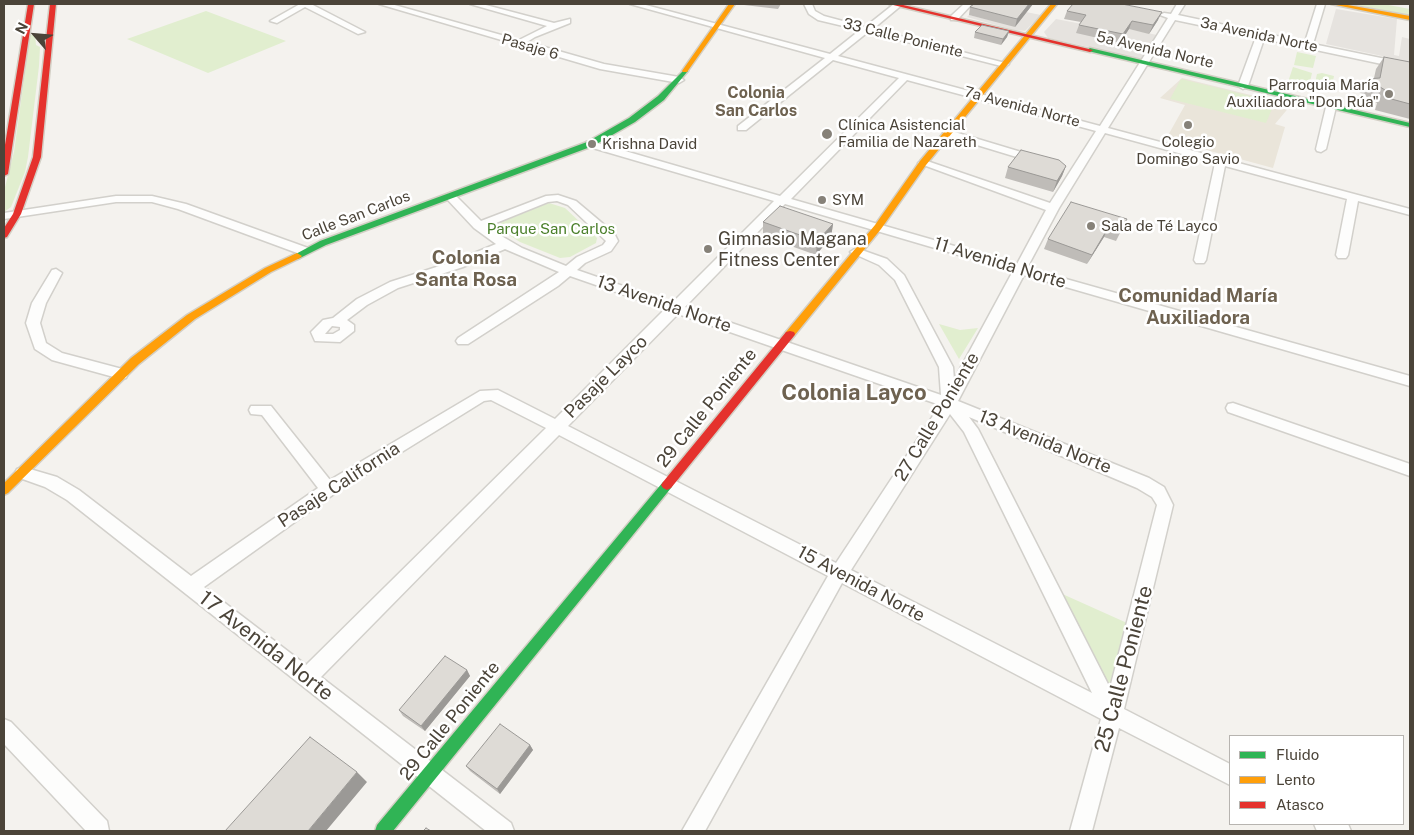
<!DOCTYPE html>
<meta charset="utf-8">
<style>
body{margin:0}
#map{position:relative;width:1414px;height:835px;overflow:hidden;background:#f4f2ee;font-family:"Public Sans",sans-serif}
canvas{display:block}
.frame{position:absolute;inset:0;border:5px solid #4b4439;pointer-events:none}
.legend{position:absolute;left:1229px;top:735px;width:175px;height:90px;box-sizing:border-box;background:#fff;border:1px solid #b7b4b0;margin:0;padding:6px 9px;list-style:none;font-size:15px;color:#4b4439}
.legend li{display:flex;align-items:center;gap:10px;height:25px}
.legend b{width:25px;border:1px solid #b7b4b0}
.north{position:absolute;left:10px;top:10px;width:50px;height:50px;-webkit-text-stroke:4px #fff;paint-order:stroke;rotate:297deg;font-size:14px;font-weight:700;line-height:20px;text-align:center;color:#4b4439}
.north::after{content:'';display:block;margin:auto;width:18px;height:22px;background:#4b4439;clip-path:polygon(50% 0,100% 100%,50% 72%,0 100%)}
</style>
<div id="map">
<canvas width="1414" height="835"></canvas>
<div class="frame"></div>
<ul class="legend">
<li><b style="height:6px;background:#30b455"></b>Fluido</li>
<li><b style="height:6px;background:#ff9f0a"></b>Lento</li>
<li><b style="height:6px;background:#e5322d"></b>Atasco</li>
</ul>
<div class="north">N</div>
</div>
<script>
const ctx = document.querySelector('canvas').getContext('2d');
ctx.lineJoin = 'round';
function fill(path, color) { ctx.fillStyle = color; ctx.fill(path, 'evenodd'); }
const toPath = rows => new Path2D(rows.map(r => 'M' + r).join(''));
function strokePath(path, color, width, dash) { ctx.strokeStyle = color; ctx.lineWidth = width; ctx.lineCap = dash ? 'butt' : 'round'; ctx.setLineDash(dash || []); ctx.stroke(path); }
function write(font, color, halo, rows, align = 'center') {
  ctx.font = font + ' "Public Sans",sans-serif'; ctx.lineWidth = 5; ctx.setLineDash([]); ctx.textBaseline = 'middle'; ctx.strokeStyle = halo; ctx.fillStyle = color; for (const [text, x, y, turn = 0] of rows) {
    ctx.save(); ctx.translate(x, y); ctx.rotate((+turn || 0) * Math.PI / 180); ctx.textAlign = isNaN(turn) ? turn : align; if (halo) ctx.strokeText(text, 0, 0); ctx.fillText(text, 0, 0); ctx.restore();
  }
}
fill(toPath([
 [1182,78,1291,105,1275,124,1285,127,1273,168,1166,139,1185,105,1160,98]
]), '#eae5da');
fill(toPath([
 [1350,4,1383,4,1410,9,1410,15],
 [206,11,286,41,208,73,127,39],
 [35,34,36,45,40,47,39,66,28,157,25,172,11,207,4,212,4,191,14,152,30,35],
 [1297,52,1316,56,1313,68,1294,65],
 [1293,67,1312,73,1309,86,1288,82],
 [1322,73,1334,76,1331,91,1314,87,1317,74],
 [1181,79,1275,102,1266,123,1170,99],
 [549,203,565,208,597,238,596,243,570,257,560,258,520,242,498,228,501,222],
 [939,324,960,330,978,328,959,359],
 [1049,588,1136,627,1113,715]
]), '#e1eecf');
fill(toPath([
 [1336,9,1397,19,1394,55,1399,56,1402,37,1410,39,1410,62,1326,44],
 [1026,12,1041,15,1025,31,1014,30,967,17,969,15,1012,25],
 [1056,19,1082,24,1120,43,1129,29,1157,35,1144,57,1142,59,1048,38,1044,32]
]), '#e6e3df');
const street = toPath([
 [300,4,311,4,365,32,358,34,305,7,277,23,270,21,300,4],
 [379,4,391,4,519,40,547,26,470,4,482,4,554,23,570,19,570,23,535,37,527,42,604,64,679,77,684,80,679,83,600,69,379,4],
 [630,4,642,4,830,54,860,30,818,20,809,14,804,4,812,4,815,11,824,16,865,27,894,4,903,4,873,29,1009,64,1005,67,868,32,838,56,1100,126,1168,18,1160,15,1164,13,1171,14,1177,4,1185,4,1178,15,1305,42,1317,4,1325,4,1313,44,1410,64,1410,70,1264,39,1248,86,1243,89,1238,86,1256,37,1175,20,1108,128,1410,209,1410,215,1358,201,1348,255,1346,258,1338,258,1336,255,1347,199,1225,166,1206,260,1204,263,1196,263,1194,260,1215,163,1105,133,1059,208,1027,268,1410,376,1410,386,1024,275,958,401,1149,478,1164,487,1173,505,1124,709,1230,764,1230,785,1119,728,1092,831,1070,831,1101,719,842,583,705,831,682,831,828,576,559,435,321,677,511,823,514,831,486,831,67,500,45,487,17,477,15,473,17,469,23,467,57,477,79,490,191,576,318,488,262,415,251,414,249,410,251,406,271,406,330,480,480,391,498,390,555,419,665,309,570,276,558,286,468,344,458,344,456,341,458,338,559,272,505,249,463,267,398,288,367,305,347,320,354,325,354,331,340,342,315,341,311,332,323,320,333,318,357,299,390,282,455,261,496,244,474,228,446,198,444,196,450,193,454,194,481,221,546,196,558,195,576,201,614,233,618,241,611,251,585,263,577,270,672,303,774,201,586,146,586,142,594,142,780,196,899,78,833,60,746,130,738,130,738,126,825,58,630,4],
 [907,80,1096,131,1050,203,927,161,923,160,918,163,1046,210,1017,264,791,199,907,80],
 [557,201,568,205,606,241,603,245,577,257,566,266,522,248,486,227,548,202,557,201],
 [785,204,1013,271,954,380,953,367,904,275,887,259,856,248,850,252,879,265,895,280,939,367,941,395,685,307,785,204],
 [678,314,940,405,836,563,568,426,678,314],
 [332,326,340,327,340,330,333,334,325,334,332,326],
 [491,400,546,428,306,665,204,587,334,494,484,401,491,400],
 [950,414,964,432,1092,693,851,570,950,414],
 [969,417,1137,488,1152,497,1157,505,1110,688,978,429,969,417],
 [964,4,972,4,957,20,951,20,951,16,964,4],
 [1331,104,1336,107,1326,149,1321,152,1317,151,1316,149,1326,107,1331,104],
 [948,130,1041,158,1042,160,1041,162,1033,162,944,135,943,133,948,130],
 [116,196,152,196,186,204,308,248,310,251,304,255,300,254,178,209,152,202,116,202,4,219,4,213,116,196],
 [56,269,62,273,46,303,40,323,46,343,62,353,126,370,128,374,126,378,121,379,52,360,35,349,26,323,32,303,52,270,56,269],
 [1233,403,1410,464,1410,476,1228,412,1226,408,1228,404,1233,403],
 [4,719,11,722,107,821,109,831,86,831,4,744,4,719],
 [1314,824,1348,824,1351,831,1317,831,1314,824]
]);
const fast = toPath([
 [1090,48,1410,123,1410,127,1088,51,1087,50,1090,48],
 [685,69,688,71,687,72,664,100,635,122,593,146,326,245,300,258,297,259,292,256,320,241,587,142,629,118,658,96,685,69],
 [667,480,671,482,673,485,671,488,393,831,375,831,377,825,663,482,667,480]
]);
const slow = toPath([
 [729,4,735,4,687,72,683,72,682,71,729,4],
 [1051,4,1057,4,926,165,881,229,794,336,786,336,785,334,786,332,875,225,920,161,1051,4],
 [1331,4,1342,4,1410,16,1410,20,1331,4],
 [297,253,302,256,300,258,271,272,195,319,139,364,8,493,4,495,4,483,131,358,187,315,265,268,297,253]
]);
const jam = toPath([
 [28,4,34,4,8,174,4,176,4,151,28,4],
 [50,4,56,4,41,157,21,214,7,237,4,238,4,228,13,214,33,157,50,4],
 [889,4,899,4,1093,50,1090,52,889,4],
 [790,331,794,332,795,334,794,336,671,488,667,490,663,488,661,485,663,482,786,332,790,331]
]);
strokePath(street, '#d2d0cb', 3);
strokePath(fast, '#d3cfc5', 3);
strokePath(slow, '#d3cfc5', 3);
strokePath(jam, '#d3cfc5', 3);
fill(street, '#fdfdfc');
fill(fast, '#30b455');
fill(slow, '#ff9f0a');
fill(jam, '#e5322d');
fill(toPath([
 [744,4,781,4,778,9,744,5],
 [974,4,1033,4,1015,27,969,15,970,7],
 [1067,11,1158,20,1149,34,1129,29,1120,43,1076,33,1079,25,1081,22,1064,19],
 [1009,31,1007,37,1001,45,974,38,975,32],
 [1384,57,1410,62,1410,119,1375,110,1377,103,1359,92,1367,79,1374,78,1376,69],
 [1066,166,1062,176,1053,192,1005,178,1008,167],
 [1127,219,1116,241,1104,237,1087,264,1044,249,1048,239],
 [763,222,833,224,831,237,816,255,763,236],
 [467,670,470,676,425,731,403,716,399,710],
 [530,745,533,750,500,794,470,771,466,766]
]), '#bfbcb8');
fill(toPath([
 [1029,4,1033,4,1015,27,1017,19],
 [1162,12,1158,20,1149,34,1153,25],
 [1132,21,1129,29,1120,43,1123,34],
 [1009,31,1007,37,1001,45,1003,39],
 [1066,166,1062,176,1053,192,1057,181],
 [833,224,831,237,816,255,817,241],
 [1108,228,1104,237,1087,264,1092,255],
 [467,670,470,676,425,731,421,726],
 [530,745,533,750,500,794,497,789],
 [357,772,367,782,326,831,308,831]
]), '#9b9996');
const building = toPath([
 [974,4,1029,4,1017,19,970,7,974,4],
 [1073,4,1122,4,1162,12,1153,25,1132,21,1123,34,1079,25,1086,15,1067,11,1073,4],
 [982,25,1009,31,1003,39,975,32,982,25],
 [1384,57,1410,62,1410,104,1384,97,1385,90,1367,79,1380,78,1384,57],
 [1021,150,1059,160,1066,166,1057,181,1008,167,1021,150],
 [1071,202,1127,219,1120,232,1108,228,1092,255,1048,239,1071,202],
 [780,206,833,224,817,241,763,222,780,206],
 [445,656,467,670,421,726,399,710,445,656],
 [500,724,530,745,497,789,466,766,500,724],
 [310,737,357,772,308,831,225,831,310,737],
 [426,828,431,831,423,831,426,828]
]);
fill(building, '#dedbd6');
strokePath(building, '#9b9996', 1);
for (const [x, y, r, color] of [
 [1389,94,5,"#868178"],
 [1188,125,5,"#868178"],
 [827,134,6,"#868178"],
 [592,144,5,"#868178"],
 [822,200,5,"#868178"],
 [1091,226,5,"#868178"],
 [708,249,5,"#868178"]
]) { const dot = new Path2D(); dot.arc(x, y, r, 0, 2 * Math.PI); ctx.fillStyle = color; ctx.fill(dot); strokePath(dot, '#fff', 2); }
write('15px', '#4b4439', '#fff', [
 ["3a Avenida Norte",1259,35,12],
 ["33 Calle Poniente",903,38,14],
 ["Pasaje 6",530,47,16],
 ["5a Avenida Norte",1155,50,13],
 ["7a Avenida Norte",1022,107,15],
 ["Calle San Carlos",356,216,-21]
]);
write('15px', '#4b4439', '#fff', [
 ["Parroquia María",1379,85,"right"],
 ["Auxiliadora \"Don Rúa\"",1379,102,"right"],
 ["Clínica Asistencial",838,125],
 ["Familia de Nazareth",838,142],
 ["Colegio",1188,142,"center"],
 ["Domingo Savio",1188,159,"center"],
 ["Krishna David",602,144],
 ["SYM",832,200],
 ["Sala de Té Layco",1101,226]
], 'left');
write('15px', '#4a7f2a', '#fff', [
 ["Parque San Carlos",551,229]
]);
write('bold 16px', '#6e6250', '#fff', [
 ["Colonia",756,93],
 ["San Carlos",756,111]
]);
write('18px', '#4b4439', '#fff', [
 ["Gimnasio Magana",718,239],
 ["Fitness Center",718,260]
], 'left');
write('18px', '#4b4439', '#fff', [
 ["11 Avenida Norte",1000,263,17],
 ["13 Avenida Norte",664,304,19],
 ["Pasaje Layco",606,377,-45],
 ["29 Calle Poniente",707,408,-51],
 ["27 Calle Poniente",937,417,-59],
 ["13 Avenida Norte",1045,442,22],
 ["Pasaje California",339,485,-33],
 ["15 Avenida Norte",861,584,28],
 ["29 Calle Poniente",450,721,-51]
]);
write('bold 19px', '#6e6250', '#fff', [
 ["Colonia",466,258],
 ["Santa Rosa",466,280],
 ["Comunidad María",1198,296],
 ["Auxiliadora",1198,318]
]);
write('21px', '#4b4439', '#fff', [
 ["17 Avenida Norte",266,646,38],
 ["25 Calle Poniente",1124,669,-75]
]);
write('bold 22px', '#6e6250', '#fff', [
 ["Colonia Layco",854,393]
]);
</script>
